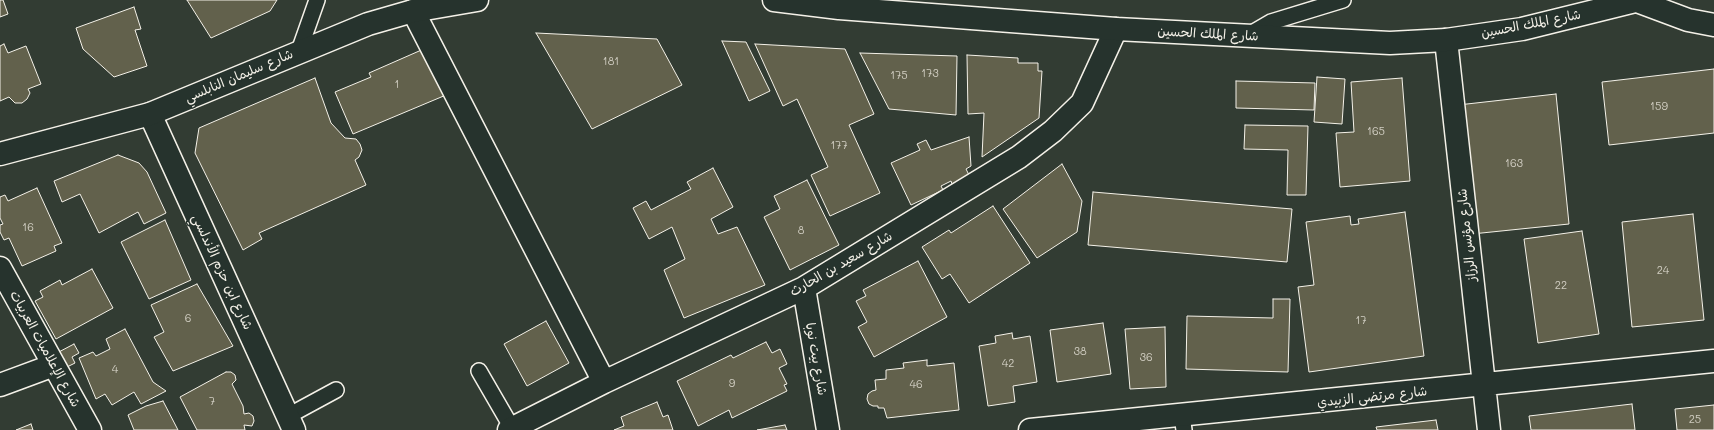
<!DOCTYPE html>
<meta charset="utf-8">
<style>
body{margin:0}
canvas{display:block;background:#323c33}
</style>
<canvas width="1714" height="430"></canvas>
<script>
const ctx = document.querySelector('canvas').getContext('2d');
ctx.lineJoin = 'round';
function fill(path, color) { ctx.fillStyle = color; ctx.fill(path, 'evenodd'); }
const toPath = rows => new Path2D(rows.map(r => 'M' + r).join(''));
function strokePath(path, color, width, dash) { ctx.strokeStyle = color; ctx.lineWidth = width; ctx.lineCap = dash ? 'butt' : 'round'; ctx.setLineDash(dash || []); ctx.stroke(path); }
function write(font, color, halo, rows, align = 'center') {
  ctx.font = font + ' Mali,"Playpen Sans Arabic",sans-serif'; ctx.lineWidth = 3; ctx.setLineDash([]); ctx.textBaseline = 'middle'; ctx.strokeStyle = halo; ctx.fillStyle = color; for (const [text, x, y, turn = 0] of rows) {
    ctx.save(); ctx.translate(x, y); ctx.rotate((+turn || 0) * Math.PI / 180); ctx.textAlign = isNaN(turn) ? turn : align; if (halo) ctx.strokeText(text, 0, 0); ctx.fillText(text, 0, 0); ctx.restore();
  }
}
const building = toPath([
 [0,0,3,0,8,14,0,17,0,0],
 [187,0,277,0,270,11,211,38,187,0],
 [134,7,141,29,135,30,147,66,114,77,83,49,76,28,134,7],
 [536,33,657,39,682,85,592,129,536,33],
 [722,41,746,42,770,91,749,101,722,41],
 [4,44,8,53,26,46,41,84,28,89,30,93,27,99,22,103,15,103,9,97,0,101,0,46,4,44],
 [755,44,845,49,874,114,849,125,880,193,830,216,811,175,828,167,797,99,783,106,755,44],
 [426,48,446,95,353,134,335,92,371,77,369,73,426,48],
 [860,53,957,56,956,115,889,109,860,53],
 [967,55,1018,58,1018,63,1038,63,1038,71,1042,71,1039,118,982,157,984,113,968,114,967,55],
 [1714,69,1714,133,1609,145,1602,82,1714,69],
 [1317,77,1345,79,1342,124,1314,122,1317,77],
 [315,78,331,123,345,138,356,139,360,144,362,150,359,157,355,160,366,185,259,233,262,239,243,250,195,153,199,128,315,78],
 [1402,78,1410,181,1340,187,1336,133,1354,132,1351,82,1402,78],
 [1236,81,1315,83,1314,110,1236,108,1236,81],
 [1556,94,1569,224,1472,234,1458,105,1556,94],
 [1245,125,1308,126,1306,195,1287,195,1288,150,1244,149,1245,125],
 [969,137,971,166,966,169,969,175,952,184,951,181,941,186,943,190,911,205,891,163,920,150,917,144,926,140,931,150,969,137],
 [118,155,139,163,147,172,166,213,144,224,138,212,99,233,80,194,62,202,54,181,118,155],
 [1062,164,1082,201,1077,232,1037,258,1003,209,1062,164],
 [713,168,733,207,711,219,718,234,737,227,765,285,684,318,664,270,685,259,672,227,649,239,633,208,646,201,651,210,691,189,687,182,713,168],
 [807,180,839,245,790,270,764,217,780,209,774,196,807,180],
 [37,188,62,243,54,246,56,251,22,266,9,238,4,240,0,232,0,225,3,224,0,218,0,197,5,195,8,201,37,188],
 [1093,192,1292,209,1287,262,1088,245,1093,192],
 [993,206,1030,263,969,303,950,274,942,279,922,247,949,230,951,233,993,206],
 [1405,212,1424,356,1309,372,1298,287,1314,285,1306,222,1350,216,1351,225,1359,224,1358,219,1405,212],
 [1693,214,1704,320,1632,327,1622,222,1693,214],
 [165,220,191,280,149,299,121,242,165,220],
 [1582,231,1599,334,1538,343,1524,239,1582,231],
 [918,261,947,317,874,357,858,327,867,322,856,301,866,296,863,290,918,261],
 [92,269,113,308,56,339,35,301,43,297,40,291,60,280,62,285,92,269],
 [197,284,233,346,173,371,154,337,164,332,151,305,197,284],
 [1273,299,1290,299,1288,372,1186,369,1187,316,1273,318,1273,299],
 [546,321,569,363,527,386,504,344,546,321],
 [1103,323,1111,374,1057,382,1050,330,1103,323],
 [1165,327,1166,387,1130,389,1125,329,1165,327],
 [125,329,153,382,166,391,141,404,134,392,112,405,105,394,96,399,79,358,93,352,96,356,110,349,106,339,125,329],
 [1012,333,1013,339,1030,336,1037,382,1013,386,1015,402,988,406,979,346,996,343,995,336,1012,333],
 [766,342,772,353,780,349,787,364,779,368,787,384,784,385,787,391,732,418,729,410,698,426,677,381,731,355,733,358,766,342],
 [74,344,79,353,72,357,75,363,63,369,55,354,74,344],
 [927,360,927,366,954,363,959,410,887,418,884,408,878,408,878,406,873,406,869,404,867,399,868,394,872,391,876,390,875,380,886,379,886,370,904,368,903,363,927,360],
 [226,372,231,372,235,375,236,380,232,384,243,406,244,414,249,413,253,416,254,421,252,426,244,425,245,430,197,430,180,397,226,372],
 [163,401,178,430,134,430,128,415,146,406,163,401],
 [657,402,663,417,668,415,673,430,614,430,624,426,621,417,657,402],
 [1632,404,1635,430,1531,430,1529,416,1632,404],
 [1714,405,1714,430,1677,430,1675,409,1714,405],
 [1436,420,1438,430,1377,430,1376,427,1436,420],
 [31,424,33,430,16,430,31,424],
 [785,425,787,430,757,430,785,425]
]);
fill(building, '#62614c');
strokePath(building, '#f4f1e8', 1);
const lane = toPath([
 [1247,36,1271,22,1343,0],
 [299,51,317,0],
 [479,371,512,428],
 [1182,415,1184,430],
 [288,416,336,390]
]);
const street = toPath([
 [413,11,604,382],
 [1446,40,1489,430],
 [150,114,294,430],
 [0,268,90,430],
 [804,288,828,430],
 [0,385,54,365],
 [509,430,604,382,804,288,1019,157,1053,131,1082,103,1116,29],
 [1030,430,1714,361]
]);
const secondary = toPath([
 [774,0,839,8,1116,29,1390,43,1446,40,1522,29,1639,0],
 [1637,1,1688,20,1714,25],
 [0,154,150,114,368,24,413,11,477,0]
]);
strokePath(lane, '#f4f1e8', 18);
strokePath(street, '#f4f1e8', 25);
strokePath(secondary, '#f4f1e8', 25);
strokePath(lane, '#26332d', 15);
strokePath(street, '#26332d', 22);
strokePath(secondary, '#26332d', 22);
write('11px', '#d0cdc1', null, [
 ["181",611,62],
 ["173",930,74],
 ["175",899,76],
 ["1",397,85],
 ["159",1659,107],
 ["165",1376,132],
 ["177",839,146],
 ["163",1514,164],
 ["16",28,228],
 ["8",801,231],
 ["24",1663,271],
 ["22",1561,286],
 ["6",188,319],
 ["17",1361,321],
 ["38",1080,352],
 ["36",1146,358],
 ["42",1008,364],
 ["4",115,370],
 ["9",732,384],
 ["46",916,385],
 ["7",212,402],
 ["25",1695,420]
]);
write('13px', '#f4f1e8', '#26332d', [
 ["شارع الملك الحسين",1531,24,-11],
 ["شارع الملك الحسين",1208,34,3],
 ["شارع سليمان النابلسي",239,76,-23],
 ["شارع مؤنس الرزاز",1467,235,-96],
 ["شارع سعيد بن الحارث",841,264,-30],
 ["شارع ابن حزم الأندلسي",222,272,65],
 ["شارع الإعلاميات العربيات",45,349,61],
 ["شارع بيت نوبا",816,359,80],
 ["شارع مرتضى الزبيدي",1372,397,-6]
]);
</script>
